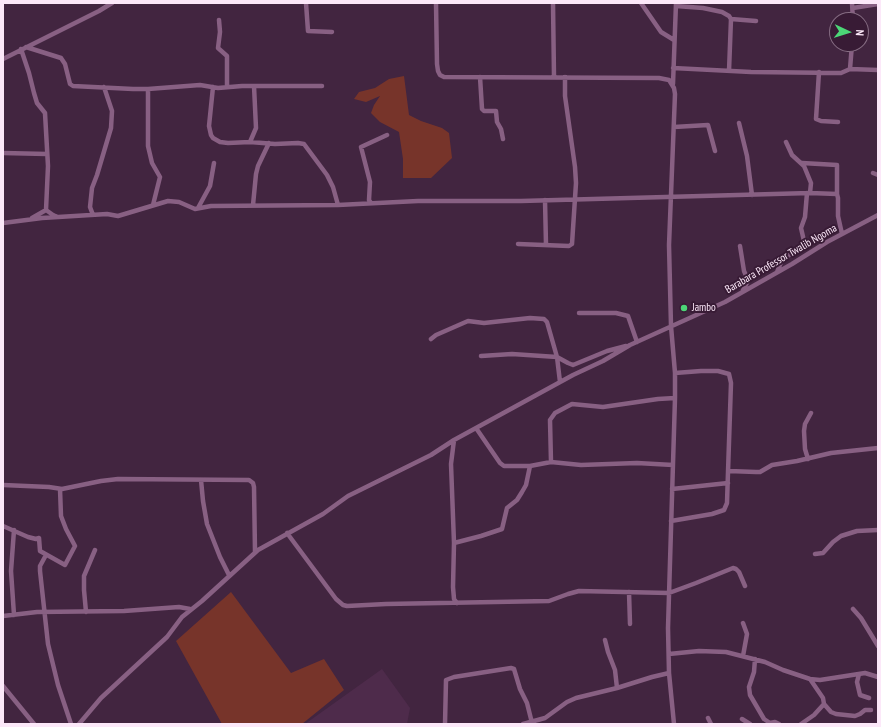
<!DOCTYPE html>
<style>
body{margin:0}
#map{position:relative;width:881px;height:727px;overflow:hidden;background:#422540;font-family:"PT Sans Narrow",sans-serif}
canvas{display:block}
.frame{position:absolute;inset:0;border:4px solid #fce8f9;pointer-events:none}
.north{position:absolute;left:829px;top:12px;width:40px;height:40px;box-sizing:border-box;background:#381b35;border:1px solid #866d83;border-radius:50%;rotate:94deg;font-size:11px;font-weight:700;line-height:16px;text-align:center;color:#fce8f9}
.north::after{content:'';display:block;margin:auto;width:14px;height:18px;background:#4cd677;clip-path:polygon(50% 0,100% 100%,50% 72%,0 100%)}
</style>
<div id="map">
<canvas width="881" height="727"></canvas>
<div class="frame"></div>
<div class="north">N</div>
</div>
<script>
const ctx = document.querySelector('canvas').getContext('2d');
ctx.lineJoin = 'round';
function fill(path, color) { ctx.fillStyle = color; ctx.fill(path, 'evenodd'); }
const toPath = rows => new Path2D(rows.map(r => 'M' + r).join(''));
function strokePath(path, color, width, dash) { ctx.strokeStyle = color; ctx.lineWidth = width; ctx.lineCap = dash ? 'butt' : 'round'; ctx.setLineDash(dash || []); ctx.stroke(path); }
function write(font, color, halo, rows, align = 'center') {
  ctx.font = font + ' "PT Sans Narrow",sans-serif'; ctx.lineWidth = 4; ctx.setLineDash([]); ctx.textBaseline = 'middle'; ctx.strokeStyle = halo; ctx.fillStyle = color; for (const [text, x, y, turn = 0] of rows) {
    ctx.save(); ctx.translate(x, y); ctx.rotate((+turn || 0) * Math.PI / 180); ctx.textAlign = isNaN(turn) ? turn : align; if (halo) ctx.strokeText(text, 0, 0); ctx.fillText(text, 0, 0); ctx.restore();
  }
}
fill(toPath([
 [382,669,410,708,407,724,305,724]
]), '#4e2b4b');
fill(toPath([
 [404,76,409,115,421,121,442,128,449,133,452,158,431,178,403,178,403,159,399,132,380,122,371,113,374,105,380,96,366,102,354,99,359,92,375,88,389,79],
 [231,592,291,673,324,659,344,690,302,724,222,724,176,641]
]), '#77342a');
strokePath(toPath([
 [306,3,308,31,332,32],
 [436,3,437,64,438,71,440,75,444,77,659,78,669,80,674,88,675,94,669,245,671,326,675,373,675,398,668,628,669,673,674,724],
 [553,3,554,77],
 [641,3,661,32,674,40],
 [852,3,853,20],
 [676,6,703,8,722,12,729,16,731,19,729,71],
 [853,8,878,4],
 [731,19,756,21],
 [219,20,220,32,218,48,227,56,227,87],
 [26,47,61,58,65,64,70,84,73,86,133,89,148,89,200,85,218,88,242,86,322,86],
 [21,49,29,73,34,93,37,103,45,113,48,166,46,210,53,215,57,217],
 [3,59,99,11,112,3],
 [673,68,751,72,841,73,850,69,852,44],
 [850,69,878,70],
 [819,72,816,119,821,121,838,122],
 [480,77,482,109,484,111,496,111,497,122,501,129,503,139],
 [673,84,676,3],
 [213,87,209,126,211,135,213,138,220,142,228,143,250,142,275,144,298,143,304,144,327,175,333,187,338,205],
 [148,89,148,146,152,163,160,177,153,205],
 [739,123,747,156,752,195],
 [674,127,708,125,715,151],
 [250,142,256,128,254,86],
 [786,142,792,155,804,166,811,183,810,193],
 [3,153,47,154],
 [802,163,837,165,837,194,838,198,838,216,842,234],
 [873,173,878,175],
 [545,200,546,245],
 [371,203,369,200,370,182,361,147,387,135],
 [253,205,256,174,258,166,269,143],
 [198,208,210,186,214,163],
 [93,215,90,207,92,188,97,175,111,128,112,111,104,87],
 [32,218,46,210],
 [3,223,42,218,107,214,118,216,168,201,179,202,195,209,211,206,338,205,418,201,521,201,810,193,837,194],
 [518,244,569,246,572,244,576,183,575,167,565,96,565,77],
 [740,246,744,271,748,280,747,283,743,290],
 [777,272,782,260,798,249,804,241,801,228,805,217,807,193],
 [579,313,616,313,628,316,637,342],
 [431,339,436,335,468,321,484,323,530,318,544,319,547,322,557,357,560,382],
 [481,356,512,354,557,357,568,363,573,365,607,351,626,346],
 [675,373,701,371,718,371,729,374,731,383,728,472],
 [476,428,500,463,504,466,530,466,551,462,581,465,637,463,673,465],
 [454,440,451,464,454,543,453,587,454,599,457,603],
 [808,459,805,449,804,431,805,424,811,413],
 [551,462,550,420,555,413,572,404,603,407,658,399,675,398],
 [201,480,203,501,207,524,220,557,229,575],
 [3,485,49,487,62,489,101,481,118,479,249,480,253,483,254,487,255,552],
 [672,489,728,483],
 [671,521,712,514,724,510,727,503,728,472,729,471,756,472,760,472,772,465,797,461,831,453,878,448],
 [3,526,28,537,36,539,39,538,40,551,65,565,75,546,66,529,61,516,60,489],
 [14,530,11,571,14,615],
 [287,533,336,599,343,605,347,606,386,604,549,601,568,594,579,591,669,593,696,583,733,568,736,569,739,572,745,586],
 [454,543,481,536,502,529,507,508,517,500,522,492,526,485,530,466],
 [815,554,823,553,833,542,841,536,857,531,878,530],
 [46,555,40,566,40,571,48,644,58,685,71,724],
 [629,592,630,624],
 [853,609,861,618,878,646],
 [86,612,84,590,84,576,95,550],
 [3,616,37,612,124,611,179,607,190,609],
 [605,640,608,652,615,670,617,688],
 [669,654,699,651,726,652,765,662,783,670,810,679,820,680,865,673,878,677],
 [743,656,747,634,743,623],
 [755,659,754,672,749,687,750,695,764,719,770,723,775,722,779,724],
 [859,674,857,682,860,695,869,698],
 [3,686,34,724],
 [824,704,831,712,836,714,855,716,860,714,865,710,871,710],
 [708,718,711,724],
 [742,719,750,724],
 [79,724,101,698,167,637,182,617,202,601,258,550,323,514,348,496,431,455,454,440,573,375,603,361,630,345,725,302,792,264,827,242,878,215],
 [445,724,446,680,454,677,511,668,514,669,520,689,527,703,532,723],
 [523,724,545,718,567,702,576,698,617,688,652,677,669,673],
 [801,724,814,715,824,704,823,698,810,679]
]), '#886083', 4.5);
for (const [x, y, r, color] of [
 [684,308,4,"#4cd677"]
]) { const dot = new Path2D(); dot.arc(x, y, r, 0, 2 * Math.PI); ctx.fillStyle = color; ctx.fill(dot); strokePath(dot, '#381b35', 1.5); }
write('11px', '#fce8f9', '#381b35', [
 ["Barabara Professor Twalib Ngoma",781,259,-30]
]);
write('11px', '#fce8f9', '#381b35', [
 ["Jambo",692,308]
], 'left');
</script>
